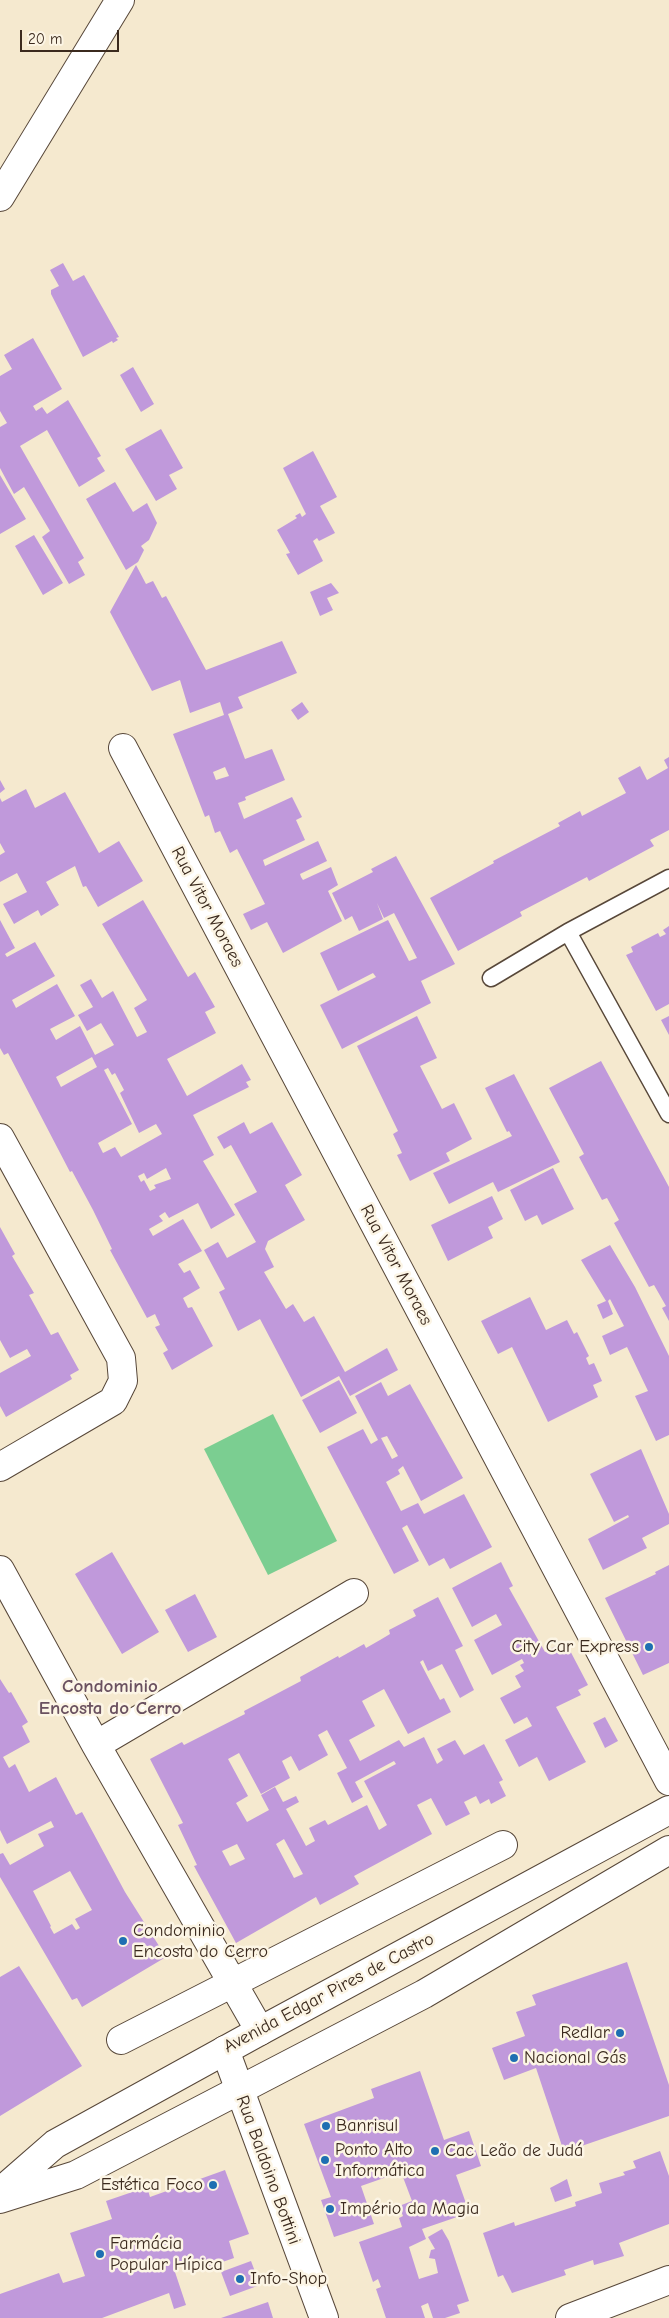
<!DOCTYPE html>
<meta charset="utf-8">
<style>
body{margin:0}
#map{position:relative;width:669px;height:2318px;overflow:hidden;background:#f5e9cf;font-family:"Comic Neue",sans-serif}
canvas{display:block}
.scale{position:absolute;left:20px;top:30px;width:99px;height:22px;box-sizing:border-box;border:2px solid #3b2a1e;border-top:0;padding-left:6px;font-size:15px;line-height:18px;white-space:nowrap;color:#3b2a1e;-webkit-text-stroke:4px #fcf5e5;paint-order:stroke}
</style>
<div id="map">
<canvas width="669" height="2318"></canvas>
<div class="scale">20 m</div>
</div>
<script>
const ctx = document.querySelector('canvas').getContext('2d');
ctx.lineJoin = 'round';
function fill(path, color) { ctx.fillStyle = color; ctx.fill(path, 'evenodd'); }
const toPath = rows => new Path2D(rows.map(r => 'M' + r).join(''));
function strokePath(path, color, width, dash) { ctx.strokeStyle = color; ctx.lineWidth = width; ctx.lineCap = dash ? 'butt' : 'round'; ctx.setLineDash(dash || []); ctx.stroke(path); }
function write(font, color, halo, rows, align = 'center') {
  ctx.font = font + ' "Comic Neue",sans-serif'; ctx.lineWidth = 5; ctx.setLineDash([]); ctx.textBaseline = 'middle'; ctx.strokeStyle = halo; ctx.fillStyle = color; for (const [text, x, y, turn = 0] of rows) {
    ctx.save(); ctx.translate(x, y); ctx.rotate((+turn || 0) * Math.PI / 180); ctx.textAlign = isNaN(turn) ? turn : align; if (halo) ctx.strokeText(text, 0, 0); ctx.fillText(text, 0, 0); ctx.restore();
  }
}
fill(toPath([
 [273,1414,337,1541,268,1575,204,1449]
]), '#7bce91');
fill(toPath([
 [63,263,73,281,84,275,119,337,116,338,118,340,113,343,112,341,83,357,51,294,51,290,59,286,50,270],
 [33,338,62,389,33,406,36,411,42,407,47,414,68,400,101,456,97,458,105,471,79,487,47,430,20,446,84,558,78,562,85,575,69,584,42,537,50,531,24,487,14,494,0,468,0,427,7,423,0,411,0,376,12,369,4,355],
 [133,367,154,404,141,412,120,375],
 [161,429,183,468,169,475,177,489,156,501,125,449],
 [313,451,337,497,320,506,335,533,319,541,317,538,313,541,323,561,298,575,286,554,290,553,277,530,297,518,295,516,300,513,302,517,306,514,283,468],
 [0,475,26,519,0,534],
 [115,482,133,512,147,503,157,523,149,540,141,546,144,550,138,562,126,570,86,499],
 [34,535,63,583,43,595,15,546],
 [136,565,146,584,153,581,162,598,166,596,206,670,282,641,297,673,238,697,243,708,228,714,245,759,272,749,285,780,245,797,246,800,238,803,244,819,292,797,302,817,296,820,305,840,263,860,265,866,318,841,327,861,300,874,301,877,303,880,331,867,338,885,328,891,342,921,283,953,267,922,251,930,243,914,265,904,237,849,230,853,220,831,215,833,209,815,205,817,173,734,224,715,220,702,190,713,180,680,152,691,110,612],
 [225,767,229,776,216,780,213,772],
 [331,583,339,593,327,598,333,610,320,616,310,592],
 [302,702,309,712,298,720,291,710],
 [669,757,669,830,650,840,654,846,589,881,587,877,520,912,522,916,458,951,430,898,494,863,493,861,560,826,558,823,580,811,582,816,626,793,618,778,640,766,647,780,668,768,664,760],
 [0,780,5,789,0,793],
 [26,789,35,808,65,792,99,853,119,841,143,881,98,907,86,886,83,887,75,866,46,882,59,905,41,916,38,910,14,924,3,904,27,892,17,873,0,882,0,855,5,852,0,843,0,798,2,802],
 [396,856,455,964,421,981,431,1003,342,1049,320,1005,376,977,373,973,338,991,320,953,388,920,409,961,417,958,394,913,384,918,377,903,383,919,359,931,352,916,345,920,332,893,373,872,371,869],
 [143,900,188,977,195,972,215,1007,205,1012,216,1033,167,1059,187,1096,242,1064,251,1080,246,1082,249,1087,193,1115,214,1155,203,1161,235,1215,211,1229,198,1203,169,1218,165,1212,159,1216,163,1221,149,1229,153,1236,183,1219,202,1251,178,1264,184,1273,190,1270,200,1288,183,1298,188,1308,192,1307,213,1346,172,1370,163,1353,168,1350,155,1327,160,1325,155,1314,147,1318,110,1250,112,1249,93,1210,72,1171,70,1172,8,1053,4,1055,0,1048,0,920,15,948,5,954,7,957,35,942,55,976,12,1000,16,1008,57,984,75,1016,50,1029,56,1040,80,1026,95,1055,114,1045,101,1023,87,1031,78,1015,93,1007,80,985,91,979,102,998,113,991,137,1037,147,1032,134,1008,147,1000,102,924],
 [92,1057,97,1067,61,1087,56,1077],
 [108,1068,112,1075,115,1073,124,1090,120,1093,139,1133,156,1124,162,1134,121,1157,115,1147,103,1153,98,1143,132,1124,104,1070],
 [166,1168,171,1179,154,1185,156,1188,150,1191,144,1180,141,1182,138,1176,144,1173,147,1179],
 [669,926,669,1004,656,1011,626,955,633,952,631,947,658,933,660,937,666,934,663,930],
 [417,1016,437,1058,420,1066,442,1109,454,1103,472,1139,446,1153,450,1161,410,1181,397,1155,402,1153,393,1134,398,1131,357,1046],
 [669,1016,669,1035,661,1020],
 [601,1061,669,1187,669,1321,662,1308,666,1306,654,1285,649,1287,614,1223,619,1220,607,1198,602,1200,579,1157,584,1154,549,1088],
 [514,1074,560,1162,498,1192,493,1182,449,1204,433,1173,512,1136,509,1131,507,1132,485,1088],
 [244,1122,250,1134,272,1122,302,1175,285,1185,305,1220,268,1241,265,1249,274,1267,264,1272,286,1309,293,1304,304,1322,314,1316,345,1372,387,1348,398,1370,350,1396,339,1376,301,1397,260,1319,238,1331,219,1292,225,1289,204,1250,218,1242,227,1258,256,1242,234,1204,257,1192,231,1145,224,1149,217,1137],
 [553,1168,574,1209,542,1225,537,1215,525,1221,510,1190],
 [492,1196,503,1219,488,1227,493,1238,448,1261,431,1225],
 [0,1227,15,1254,12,1256,34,1293,29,1295,51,1335,58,1332,79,1370,70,1375,72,1379,6,1417,0,1406,0,1373,31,1356,27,1349,10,1358,0,1340],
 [610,1245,635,1287,669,1356,669,1435,656,1441,635,1396,648,1391,627,1347,610,1355,602,1336,624,1326,610,1299,608,1301,613,1314,603,1319,597,1305,606,1301,581,1260],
 [530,1297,546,1330,567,1320,574,1334,577,1332,589,1356,586,1358,589,1365,594,1363,602,1381,593,1385,598,1397,548,1422,512,1347,498,1354,481,1321],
 [339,1380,357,1413,320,1433,302,1400],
 [381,1382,388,1396,410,1384,463,1478,421,1501,403,1466,398,1470,400,1474,386,1482,401,1511,418,1503,424,1514,464,1494,492,1547,450,1569,444,1558,429,1566,407,1525,402,1528,419,1561,394,1574,327,1447,363,1429,371,1444,378,1440,355,1396],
 [387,1436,398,1456,392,1459,381,1438],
 [641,1449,669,1514,669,1524,642,1538,647,1548,603,1570,588,1539,629,1517,628,1515,614,1522,590,1474],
 [112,1552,159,1632,122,1654,75,1574],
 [501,1562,513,1586,509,1588,545,1652,565,1641,588,1685,578,1690,581,1695,556,1707,586,1762,549,1781,537,1757,519,1767,505,1740,532,1726,527,1717,514,1724,500,1698,521,1687,515,1676,524,1671,520,1665,524,1663,522,1659,492,1675,474,1640,502,1625,496,1614,472,1627,452,1588],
 [669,1565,669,1663,643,1675,605,1598,656,1574,655,1572],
 [195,1594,217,1637,188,1652,165,1610],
 [438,1597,463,1646,455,1650,474,1690,460,1698,442,1664,428,1671,423,1660,420,1662,440,1700,444,1698,451,1712,408,1734,384,1689,362,1701,375,1726,349,1740,360,1761,399,1740,404,1747,424,1737,437,1764,443,1760,437,1749,455,1740,464,1755,484,1744,503,1780,499,1782,506,1796,491,1804,489,1799,480,1804,476,1796,464,1802,470,1814,446,1826,431,1798,417,1805,432,1834,354,1876,359,1884,320,1905,316,1897,236,1943,194,1866,197,1865,178,1825,183,1823,150,1759,182,1742,184,1745,245,1714,244,1711,301,1681,300,1677,338,1656,339,1658,364,1644,366,1648,380,1640,390,1634,389,1630,416,1616,413,1610],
 [327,1730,347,1768,337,1773,352,1803,363,1797,355,1782,394,1761,396,1764,364,1781,387,1825,379,1830,367,1805,328,1825,325,1820,309,1828,315,1841,306,1846,286,1809,299,1802,296,1796,283,1802,275,1787,261,1795,269,1810,247,1822,236,1803,248,1796,228,1759,239,1753,261,1794,290,1778,282,1761,291,1756,299,1771,328,1755,318,1735],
 [284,1839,303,1874,294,1878,276,1844],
 [237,1844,245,1859,230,1866,222,1851],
 [0,1679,9,1693,11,1692,28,1722,22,1726,30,1742,3,1757,9,1768,15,1764,29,1792,56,1777,76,1815,82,1812,125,1892,166,1957,82,2007,77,1998,72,2000,0,1877,0,1854,3,1853,10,1865,44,1846,38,1834,54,1827,51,1821,7,1844,0,1830],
 [70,1871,92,1910,75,1919,80,1928,76,1930,72,1924,54,1934,50,1927,51,1926,33,1891],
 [605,1717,618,1741,605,1748,593,1723],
 [627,1962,669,2085,669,2116,564,2152,536,2068,504,2080,492,2048,525,2036,516,2012,536,2005,532,1995],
 [19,1966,82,2066,0,2116,0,1977],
 [420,2071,444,2140,469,2131,481,2166,456,2175,468,2209,458,2213,460,2216,422,2229,426,2239,409,2247,419,2279,438,2273,435,2259,429,2258,431,2250,435,2249,428,2237,442,2229,449,2241,469,2301,457,2305,460,2313,445,2318,433,2318,428,2303,421,2306,425,2318,386,2318,376,2289,381,2287,378,2279,373,2282,359,2242,402,2227,399,2218,403,2216,399,2206,412,2201,401,2172,361,2186,374,2224,334,2237,321,2200,331,2197,304,2124,374,2098,371,2089],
 [660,2151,669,2176,669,2224,619,2243,624,2256,594,2265,593,2260,564,2270,566,2275,512,2293,503,2275,498,2277,483,2233,514,2222,515,2226,576,2206,575,2202,602,2193,599,2183,625,2175,623,2172,636,2168,633,2161],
 [225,2170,249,2234,229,2241,234,2258,202,2269,198,2260,174,2269,186,2305,174,2309,169,2293,102,2318,0,2318,0,2294,59,2273,63,2283,85,2276,70,2233,112,2219,106,2201,147,2187,150,2197],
 [567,2179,572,2196,555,2202,550,2188],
 [251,2261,260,2285,230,2296,221,2272],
 [268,2302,273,2318,221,2318]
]), '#c099db');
const lane = toPath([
 [568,932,669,1114],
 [491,978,568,932,669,878]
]);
const street = toPath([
 [123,748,669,1781],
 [0,1138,121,1358,123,1381,113,1401,0,1467],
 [0,1570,96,1745,260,2031],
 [96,1745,354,1593],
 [121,2040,503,1845],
 [225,2050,324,2318],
 [570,2318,669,2280]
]);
const secondary = toPath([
 [0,197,120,0]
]);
const primary = toPath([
 [0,2192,55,2144,260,2031,669,1810],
 [0,2199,76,2175,424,1994,669,1850]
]);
strokePath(lane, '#574739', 19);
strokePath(street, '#574739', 30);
strokePath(secondary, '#574739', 30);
strokePath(primary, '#574739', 30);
strokePath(lane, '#fff', 16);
strokePath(street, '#fff', 28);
strokePath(secondary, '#fff', 28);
strokePath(primary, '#fff', 28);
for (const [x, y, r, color] of [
 [649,1647,5,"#1f6fb2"],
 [123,1941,5,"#1f6fb2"],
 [620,2033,5,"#1f6fb2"],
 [514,2058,5,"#1f6fb2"],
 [326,2126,5,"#1f6fb2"],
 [435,2151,5,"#1f6fb2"],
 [325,2160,5,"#1f6fb2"],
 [213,2185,5,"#1f6fb2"],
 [330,2209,5,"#1f6fb2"],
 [100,2254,5,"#1f6fb2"],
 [240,2279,5,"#1f6fb2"]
]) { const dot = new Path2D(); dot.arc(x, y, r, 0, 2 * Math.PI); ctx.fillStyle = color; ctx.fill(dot); strokePath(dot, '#fcf5e5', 2); }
write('18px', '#3b2a1e', '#fcf5e5', [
 ["Rua Vitor Moraes",207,907,62],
 ["Rua Vitor Moraes",396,1265,62],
 ["Avenida Edgar Pires de Castro",329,1993,-28],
 ["Rua Baldoino Bottini",268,2170,70]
]);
write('18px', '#3b2a1e', '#fcf5e5', [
 ["City Car Express",639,1647,"right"],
 ["Condominio",133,1931],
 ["Encosta do Cerro",133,1952],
 ["Redlar",610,2033,"right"],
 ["Nacional Gás",524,2058],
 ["Banrisul",336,2126],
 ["Ponto Alto",335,2150],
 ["Informática",335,2171],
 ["Cac Leão de Judá",445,2151],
 ["Estética Foco",203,2185,"right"],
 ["Império da Magia",340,2209],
 ["Farmácia",110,2244],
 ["Popular Hípica",110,2265],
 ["Info-Shop",250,2279]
], 'left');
write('bold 19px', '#6a5160', '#fcf5e5', [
 ["Condominio",110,1687],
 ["Encosta do Cerro",110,1709]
]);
</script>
